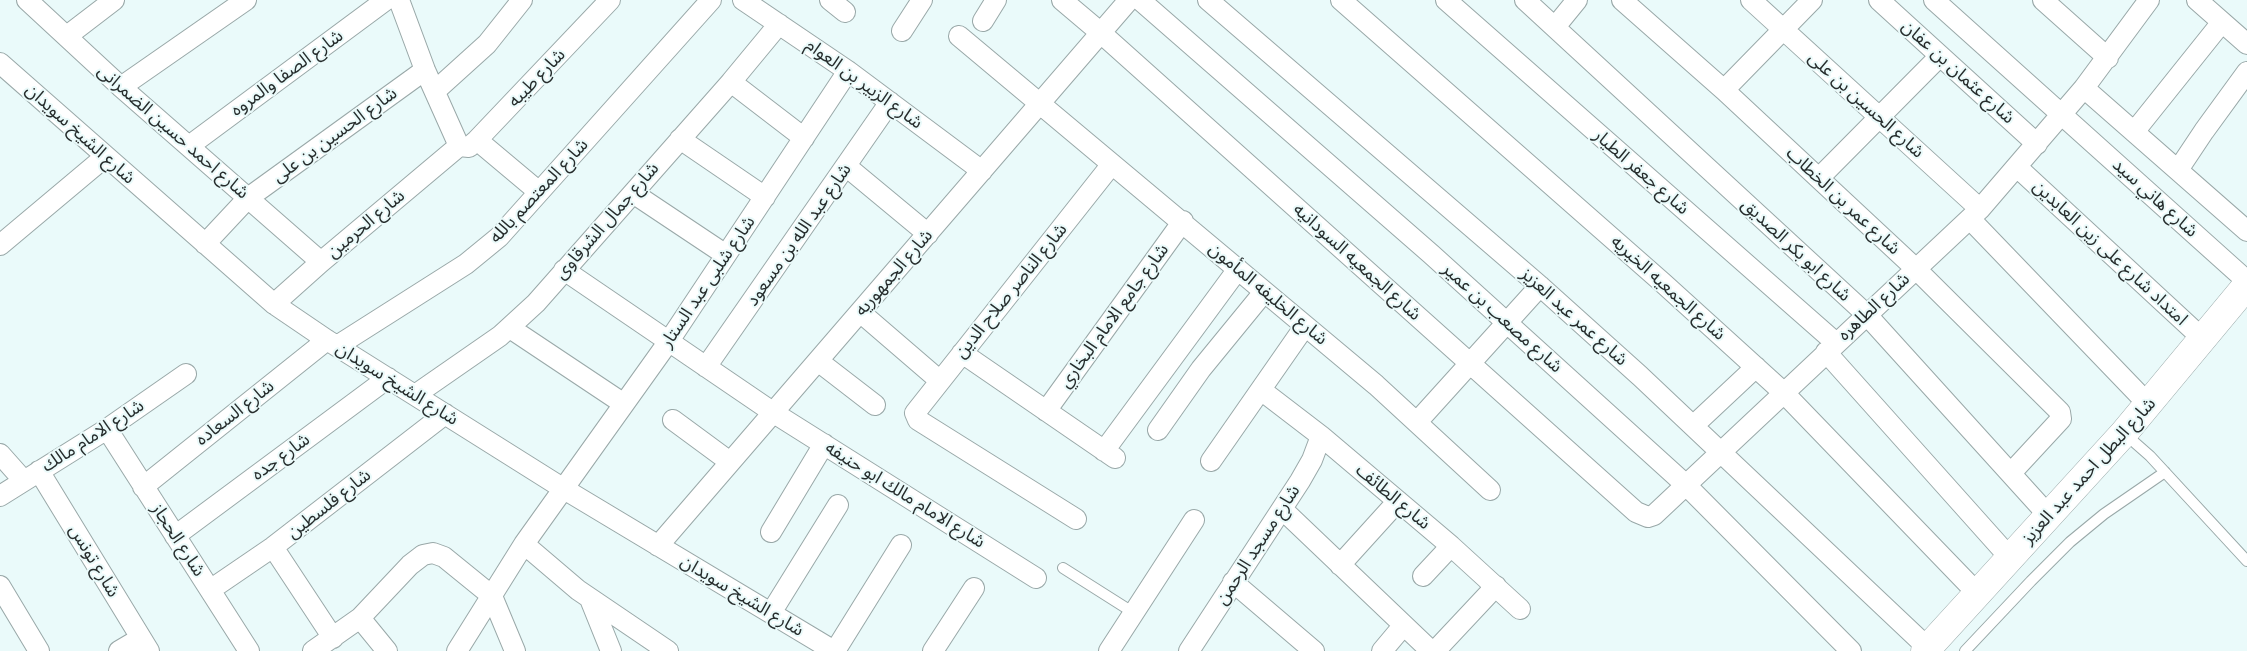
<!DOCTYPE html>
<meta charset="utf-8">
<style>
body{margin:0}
canvas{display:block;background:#eafafa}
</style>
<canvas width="2247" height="651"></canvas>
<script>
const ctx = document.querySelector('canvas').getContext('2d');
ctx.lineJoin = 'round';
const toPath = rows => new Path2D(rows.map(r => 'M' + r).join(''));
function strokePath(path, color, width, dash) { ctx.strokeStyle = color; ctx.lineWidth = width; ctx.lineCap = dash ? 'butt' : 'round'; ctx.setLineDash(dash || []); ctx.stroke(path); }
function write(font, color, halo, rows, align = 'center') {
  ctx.font = font + ' "IBM Plex Serif","Noto Sans Arabic",serif'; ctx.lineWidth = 4; ctx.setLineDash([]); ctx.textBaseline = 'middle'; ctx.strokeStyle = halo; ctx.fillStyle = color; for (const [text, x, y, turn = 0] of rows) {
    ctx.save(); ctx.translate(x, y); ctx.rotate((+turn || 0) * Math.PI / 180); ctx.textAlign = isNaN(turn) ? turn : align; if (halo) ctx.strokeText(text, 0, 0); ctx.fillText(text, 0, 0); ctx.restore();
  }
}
const lane = toPath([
 [2125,434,2150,456,2247,561],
 [1063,568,1134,613],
 [1965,651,2031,581,2070,542,2104,514,2165,472]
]);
const street = toPath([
 [27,0,121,87,321,262],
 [399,0,425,70,459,146],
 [743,0,848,71,982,171],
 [830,0,845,12],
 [1062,0,1101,33,1636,512,1648,517,1654,515,1980,209,2084,88,2149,0],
 [1140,0,1431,254,1686,485,1851,651],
 [1208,0,1540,286,1640,376,1928,648],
 [1341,0,1663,283,1783,392,1978,594],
 [1446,0,1836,343],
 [1525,0,1866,314,2049,516],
 [1622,0,1724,90,1915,268,2060,412,2061,419,2011,473],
 [1751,0,1980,209],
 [1879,0,2037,144],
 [1934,0,2247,281],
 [2043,0,2108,58],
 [2197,0,2247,44],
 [983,21,996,0],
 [1555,27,1577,0],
 [902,31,922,0],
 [67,36,114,0],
 [959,36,1376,385,1490,490],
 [0,63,274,304,327,340,564,489,834,651],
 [731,82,804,138],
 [121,87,246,0],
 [2084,88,2247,231],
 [1724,90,1812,0],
 [435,91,487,44,522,0],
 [2134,132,2222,22],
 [680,139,765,197],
 [477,140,539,192],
 [189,146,386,0],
 [459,146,469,147,477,140,610,0],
 [846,166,928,234],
 [2017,167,2203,339],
 [2178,170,2204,131,2247,72],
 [1819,178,1940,56],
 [633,193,726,255],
 [1970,219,2148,404],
 [205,244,248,198,425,70],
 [0,245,105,157],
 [564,270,774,413,1036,578],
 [274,304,321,262,459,146],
 [860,312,939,380],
 [510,328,624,404],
 [337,346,466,264,499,237,711,0],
 [1826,352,2011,559],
 [962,353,1115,458],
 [818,361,875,405],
 [706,367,890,102],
 [1261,390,1321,436,1451,546,1520,609],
 [415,395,500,336,536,303,731,82,779,24],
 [1046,411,1183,221],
 [673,420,730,462],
 [1417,422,1540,286],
 [1693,426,1756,367],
 [107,429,249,651],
 [1158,430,1201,369,1264,292],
 [1104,451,1238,269],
 [0,454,24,481],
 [1211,461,1305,326],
 [39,471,149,651],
 [143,487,327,340],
 [0,496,107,429,186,374],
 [1282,509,1431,651],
 [1076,519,918,420,915,413,1112,164],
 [771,532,824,444],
 [175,536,388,378],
 [524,544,578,590,668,651],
 [658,546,1129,0],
 [273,547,333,638],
 [1340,565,1398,501],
 [1423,576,1451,546],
 [1233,582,1314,651],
 [0,586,39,651],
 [210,590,273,547,445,414],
 [590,599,611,651],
 [771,613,838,505],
 [360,618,387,651],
 [119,651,141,638],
 [313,651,360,618,410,565,423,555,433,553,444,557,492,596,515,651],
 [457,651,524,544,669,341,848,71],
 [835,651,901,545],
 [933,651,974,588],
 [1109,651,1194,520],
 [1189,651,1300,481,1312,460,1321,436],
 [1382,651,1403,626],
 [1435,651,1496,586]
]);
const secondary = toPath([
 [1925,651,2124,433,2247,285]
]);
strokePath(lane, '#99a8a8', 12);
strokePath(street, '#99a8a8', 22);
strokePath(secondary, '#99a8a8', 29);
strokePath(lane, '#fff', 10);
strokePath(street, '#fff', 20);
strokePath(secondary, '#fff', 28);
write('18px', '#272d2d', '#eafafa', [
 ["شارع عثمان بن عفان",1958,72,42],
 ["شارع الصفا والمروه",287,73,-36],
 ["شارع طيبه",537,78,-46],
 ["شارع الزبير بن العوام",864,84,36],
 ["شارع الحسين بن على",1866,105,42],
 ["شارع احمد حسين الضمرانى",173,132,41],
 ["شارع الشيخ سويدان",80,134,42],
 ["شارع الحسين بن على",335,135,-36],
 ["شارع جعفر الطيار",1641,172,41],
 ["شارع المعتصم بالله",539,191,-47],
 ["شارع هاني سيد",2155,198,42],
 ["شارع عمر بن الخطاب",1843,201,43],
 ["شارع جمال الشرقاوى",607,221,-49],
 ["شارع الحرمين",366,224,-40],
 ["شارع عبد الله بن مسعود",799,235,-55],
 ["شارع ابو بكر الصديق",1796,250,43],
 ["امتداد شارع على زين العابدين",2110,253,43],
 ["شارع الجمعيه السودانيه",1357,262,42],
 ["شارع الجمهوريه",894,273,-49],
 ["شارع شلبى عبد الستار",708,282,-56],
 ["شارع الجمعيه الخيريه",1668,288,42],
 ["شارع الناصر صلاح الدين",1011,291,-51],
 ["شارع الخليفه المأمون",1268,294,40],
 ["شارع الطاهره",1874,307,-43],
 ["شارع جامع الامام البخاري",1114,316,-54],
 ["شارع عمر عبد العزيز",1574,317,42],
 ["شارع مصعب بن عمير",1502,318,42],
 ["شارع الشيخ سويدان",397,384,32],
 ["شارع السعاده",235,413,-38],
 ["شارع الامام مالك",93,436,-33],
 ["شارع جده",281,457,-36],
 ["شارع البطل احمد عبد العزيز",2089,471,-48],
 ["شارع الامام مالك ابو حنيفه",905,495,32],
 ["شارع الطائف",1393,497,40],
 ["شارع فلسطين",329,504,-38],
 ["شارع الحجاز",178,540,57],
 ["شارع مسجد الرحمن",1258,545,-57],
 ["شارع تونس",94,561,59],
 ["شارع الشيخ سويدان",742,596,31]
]);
</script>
